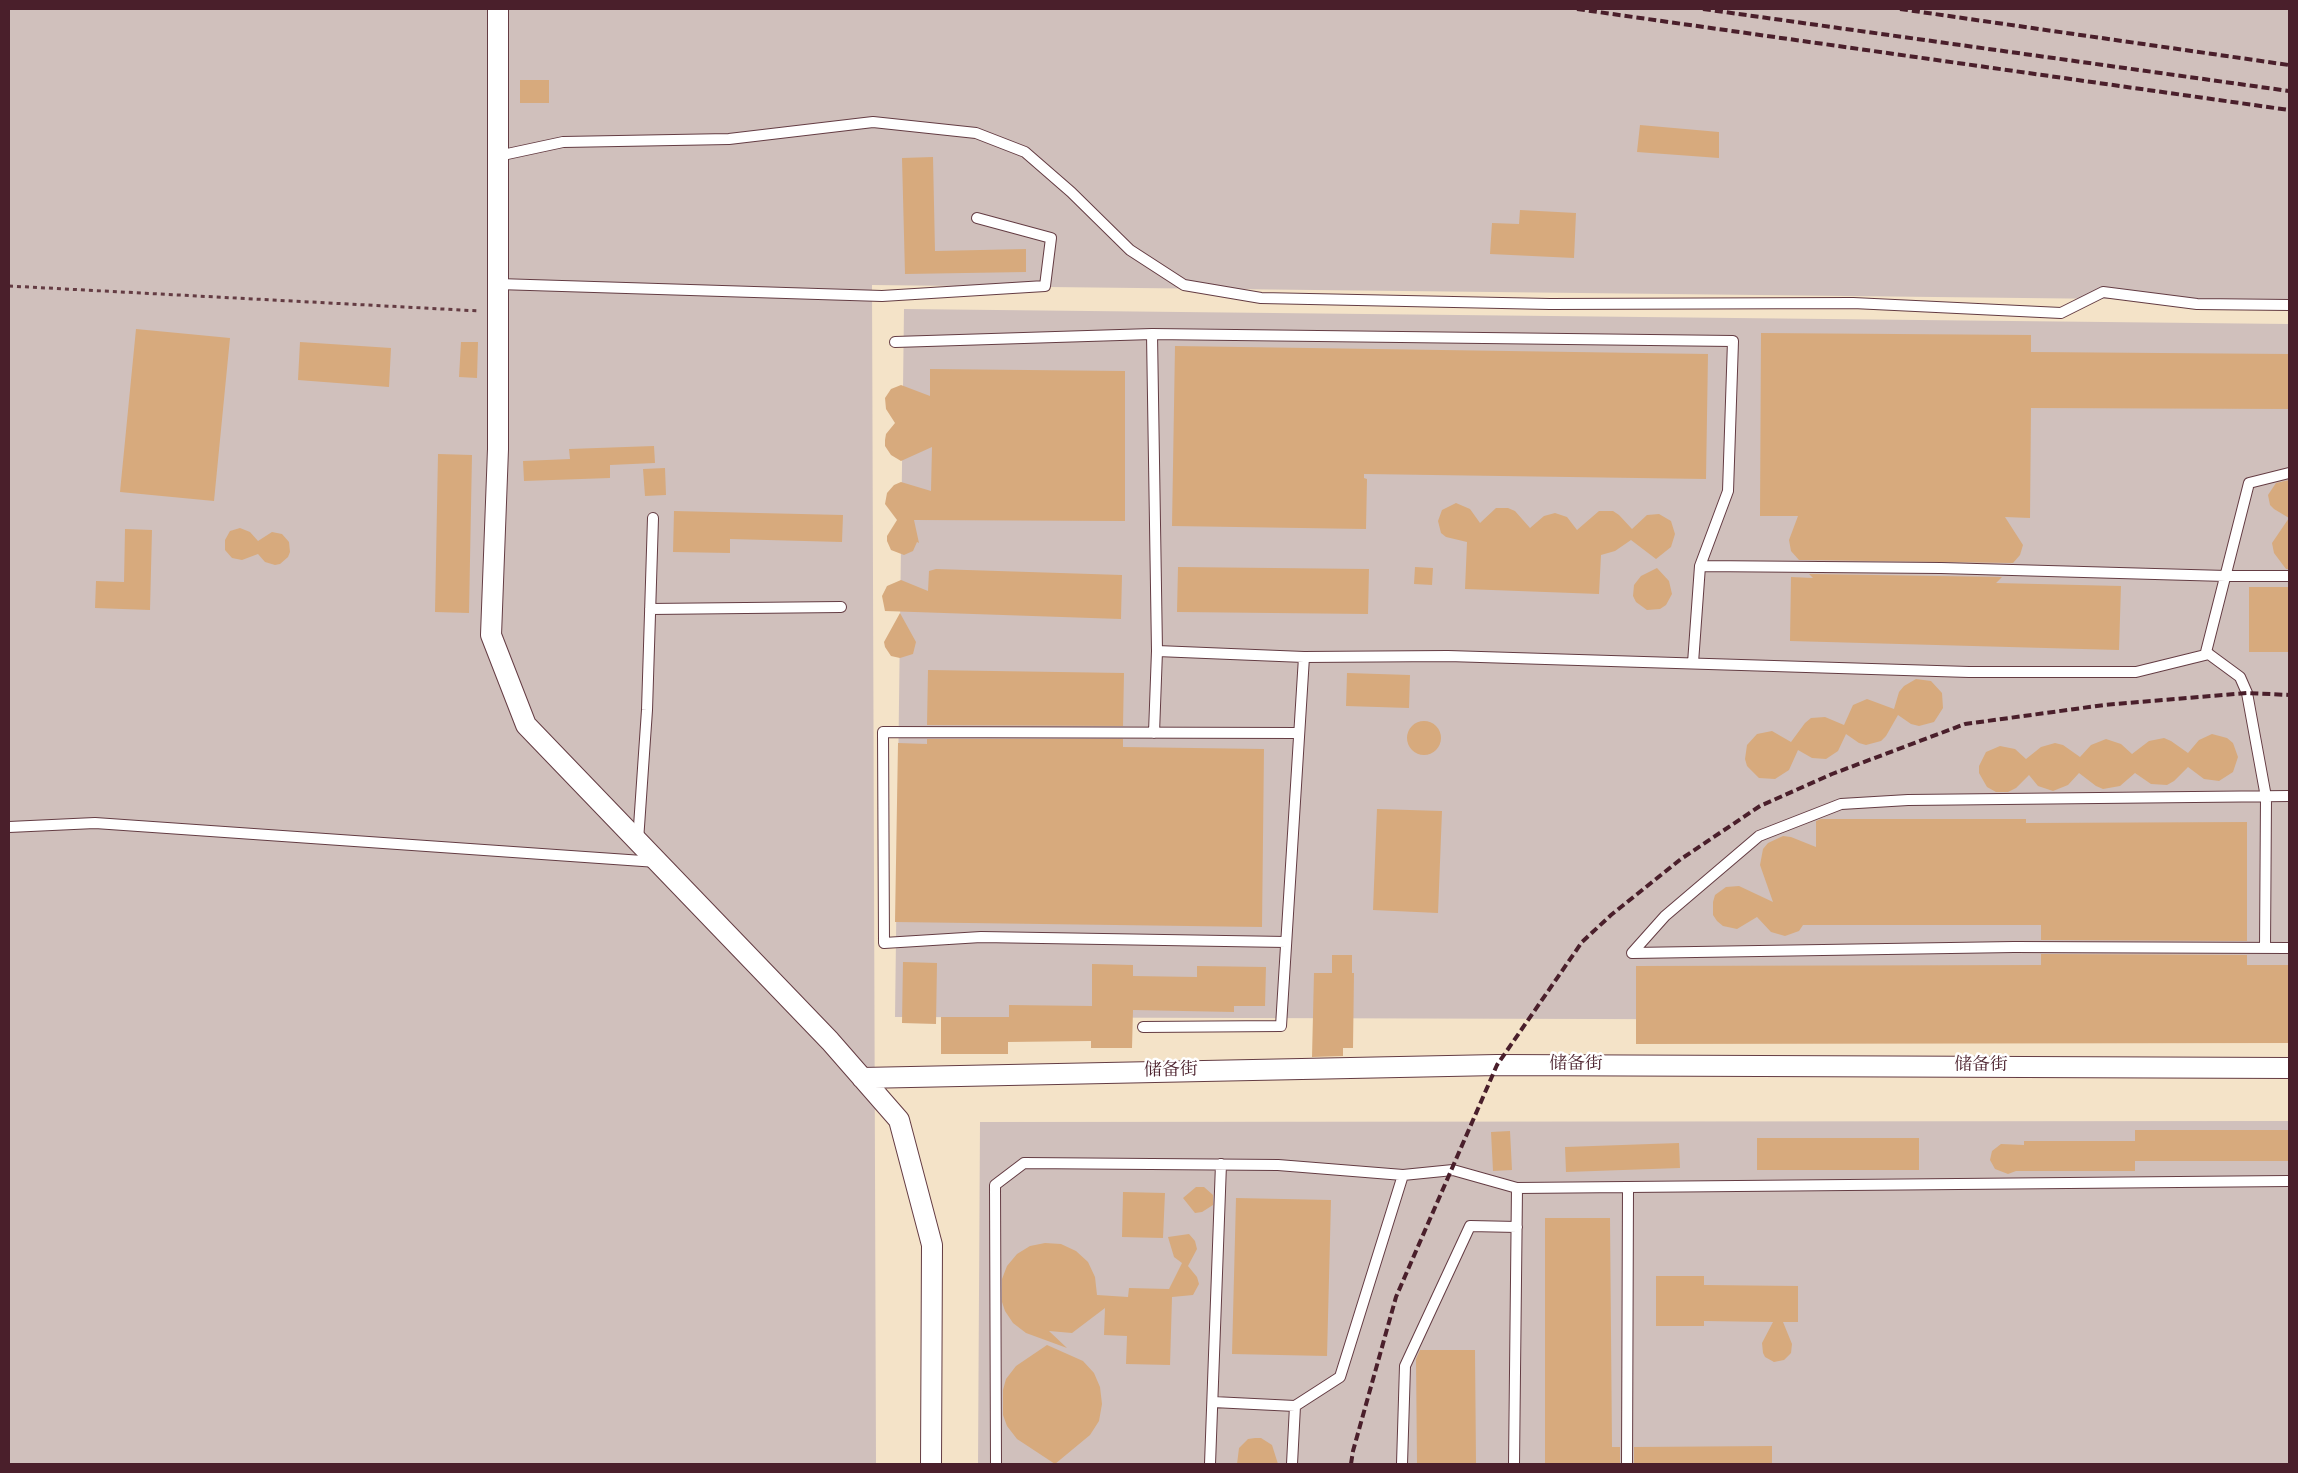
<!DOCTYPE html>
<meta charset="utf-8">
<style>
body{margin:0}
#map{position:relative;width:2298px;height:1473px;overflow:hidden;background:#f4e3c8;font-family:"Sorts Mill Goudy",serif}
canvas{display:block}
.frame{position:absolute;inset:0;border:10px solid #4a1f2b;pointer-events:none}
</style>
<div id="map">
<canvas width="2298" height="1473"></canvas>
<div class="frame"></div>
</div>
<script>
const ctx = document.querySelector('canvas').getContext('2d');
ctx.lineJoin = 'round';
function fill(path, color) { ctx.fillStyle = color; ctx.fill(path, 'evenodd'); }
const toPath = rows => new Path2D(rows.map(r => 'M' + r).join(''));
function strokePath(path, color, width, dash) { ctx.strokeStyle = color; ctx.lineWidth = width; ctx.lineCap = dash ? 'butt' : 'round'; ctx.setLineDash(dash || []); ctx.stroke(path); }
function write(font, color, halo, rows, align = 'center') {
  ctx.font = font + ' "Sorts Mill Goudy","Noto Serif SC",serif'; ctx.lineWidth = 5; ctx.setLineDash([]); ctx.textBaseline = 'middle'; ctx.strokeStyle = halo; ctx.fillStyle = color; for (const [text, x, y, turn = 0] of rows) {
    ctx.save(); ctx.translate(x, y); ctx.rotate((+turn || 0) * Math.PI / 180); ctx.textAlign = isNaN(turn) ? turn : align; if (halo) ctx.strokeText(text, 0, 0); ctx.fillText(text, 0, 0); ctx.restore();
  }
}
fill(toPath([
 [9,9,2289,9,2289,301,872,285,876,1464,9,1464],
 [904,309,2289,324,2289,1021,895,1017],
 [2289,1121,2289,1464,978,1464,980,1122]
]), '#d0c0bc');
fill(toPath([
 [520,80,549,80,549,103,520,103],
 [1640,125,1719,132,1719,158,1637,152],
 [933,157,935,251,1026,249,1026,272,905,274,902,158],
 [1520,210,1576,213,1574,258,1490,254,1492,223,1519,224],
 [136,329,230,338,214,501,120,492],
 [1761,333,2031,335,2031,352,2289,354,2289,409,2031,408,2030,518,2005,517,2023,545,2020,555,2013,563,1799,560,1791,551,1789,540,1798,516,1760,516],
 [300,342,391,348,389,387,298,380],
 [461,342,478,342,477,378,459,377],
 [1175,346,1708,354,1706,479,1364,474,1364,478,1367,479,1366,529,1172,526],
 [930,369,1125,371,1125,521,914,520,919,543,917,542,913,551,904,555,891,550,887,541,887,536,897,520,885,504,887,493,894,485,901,482,931,491,932,447,901,461,891,455,885,446,885,440,886,434,895,423,886,409,885,398,891,389,901,385,930,396],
 [654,446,655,463,610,465,610,478,524,481,523,461,570,459,569,449],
 [438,454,472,455,469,613,435,612],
 [665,468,666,495,645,496,643,469],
 [2289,480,2289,569,2286,569,2274,553,2272,543,2289,518,2274,509,2270,505,2268,495,2276,483],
 [1456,503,1470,509,1480,523,1496,508,1508,508,1515,511,1530,528,1544,516,1555,513,1567,517,1577,530,1599,511,1613,511,1619,515,1632,529,1647,515,1659,514,1671,521,1675,534,1671,547,1656,559,1631,540,1615,551,1601,555,1599,594,1465,589,1467,542,1446,537,1441,533,1438,521,1442,510],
 [674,511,843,515,842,542,730,539,730,553,673,552],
 [240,528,250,532,258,541,272,532,282,534,289,542,290,552,288,557,280,564,275,565,265,562,258,554,242,560,232,558,225,550,225,540,230,531],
 [125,529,152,530,150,610,95,608,96,581,124,582],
 [1178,567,1369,569,1368,614,1177,612],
 [1415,567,1433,568,1432,585,1414,584],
 [1657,568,1669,581,1672,594,1666,605,1660,609,1647,610,1636,602,1633,596,1634,585,1641,576],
 [936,569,1122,575,1121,619,885,611,882,596,887,586,901,580,928,591,929,571],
 [1809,574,2002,577,1996,583,2121,586,2119,650,1790,641,1791,577,1813,578],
 [2249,587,2289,587,2289,652,2249,652],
 [900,613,916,642,913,654,900,658,891,656,885,647,884,642],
 [928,670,1124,673,1123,726,927,725],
 [1347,673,1410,675,1409,708,1346,706],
 [1916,679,1931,681,1942,693,1943,708,1934,722,1919,726,1911,724,1898,715,1886,736,1881,741,1866,745,1859,743,1846,734,1838,751,1826,759,1812,758,1798,750,1789,770,1775,779,1759,778,1747,766,1745,759,1747,745,1757,734,1772,731,1791,742,1805,723,1811,718,1825,717,1844,725,1853,705,1867,699,1894,709,1899,692,1904,686],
 '1407 738a17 17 0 1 1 34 0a17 17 0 1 1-34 0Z',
 [2212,734,2227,738,2233,743,2238,757,2233,772,2219,781,2204,779,2188,767,2174,781,2167,785,2151,784,2135,773,2120,786,2103,789,2096,786,2079,773,2068,785,2053,791,2038,786,2029,775,2016,788,2008,792,1996,792,1987,787,1979,773,1979,766,1986,752,2000,746,2015,749,2026,759,2041,747,2055,743,2063,745,2080,757,2091,745,2106,739,2121,744,2132,754,2149,741,2164,738,2171,741,2188,753,2199,740],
 [927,739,1123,739,1123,747,1264,749,1262,927,895,922,898,743,927,744],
 [1377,809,1442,811,1438,913,1373,910],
 [1821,819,2026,819,2026,823,2247,822,2247,941,2041,940,2041,925,1803,925,1799,931,1785,936,1771,932,1757,917,1737,929,1723,926,1717,921,1713,915,1713,902,1715,895,1726,887,1739,886,1773,902,1760,865,1763,849,1768,843,1783,836,1791,837,1816,847,1816,821],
 [2041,954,2247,955,2247,965,2289,965,2289,1043,1636,1044,1636,966,2041,965],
 [1332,955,1352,955,1352,973,1354,973,1353,1048,1343,1048,1343,1056,1312,1057,1314,973,1332,973],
 [903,962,937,963,936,1024,902,1023],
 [1092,964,1133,965,1133,976,1197,977,1197,966,1266,967,1265,1006,1234,1006,1234,1012,1133,1010,1132,1048,1091,1048,1091,1041,1008,1042,1008,1054,941,1054,941,1017,1009,1017,1009,1005,1092,1006],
 [2135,1130,2289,1130,2289,1161,2135,1161,2135,1171,2016,1171,2008,1174,1995,1169,1990,1160,1992,1151,2001,1144,2024,1145,2024,1141,2135,1141],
 [1510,1131,1512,1170,1493,1171,1491,1132],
 [1757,1138,1919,1138,1919,1170,1757,1170],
 [1679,1143,1680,1168,1566,1172,1565,1147],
 [1196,1187,1204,1187,1213,1195,1213,1205,1202,1212,1195,1213,1183,1198],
 [1123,1192,1165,1193,1163,1238,1122,1237],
 [1236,1198,1331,1200,1327,1356,1232,1354],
 [1545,1218,1610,1218,1612,1447,1620,1447,1620,1464,1545,1464],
 [1189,1234,1195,1241,1197,1249,1188,1266,1197,1277,1199,1284,1193,1295,1172,1297,1170,1365,1126,1364,1127,1336,1104,1335,1105,1308,1072,1333,1049,1331,1067,1348,1026,1333,1013,1323,1005,1311,1002,1302,1002,1279,1007,1266,1017,1254,1030,1246,1045,1243,1061,1244,1076,1251,1088,1262,1095,1277,1097,1295,1128,1297,1129,1288,1169,1289,1182,1263,1174,1257,1168,1237],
 [1656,1276,1704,1276,1704,1285,1798,1286,1798,1322,1783,1322,1792,1344,1791,1353,1784,1360,1774,1362,1765,1357,1763,1353,1762,1343,1773,1322,1704,1321,1704,1326,1656,1326],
 [1047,1345,1083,1361,1094,1373,1100,1387,1102,1404,1099,1421,1090,1435,1055,1464,1017,1439,1007,1426,1003,1415,1003,1390,1006,1379,1016,1366],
 [1420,1350,1475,1350,1476,1464,1417,1464,1416,1359],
 [1255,1438,1261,1438,1272,1445,1278,1464,1237,1464,1239,1448,1248,1439],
 [1772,1446,1772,1464,1634,1464,1634,1447]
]), '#d7aa7d');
const service = toPath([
 [498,156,563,142,729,139,873,122,976,133,1025,152,1071,192,1130,250,1184,285,1261,298,1550,304,1853,303,2061,313,2103,292,2197,304,2289,305],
 [498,284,882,296,1045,286,1051,238,977,218],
 [1152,334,1157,651,1304,657],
 [895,342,1152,334,1733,341,1728,491,1700,566,1693,663],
 [1700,566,1941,568,2226,576,2289,576],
 [650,609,841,607],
 [1154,733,1157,651],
 [2289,796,1908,800,1841,804,1759,836,1665,916,1632,953,2014,947,2289,948],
 [9,827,95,823,657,862],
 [638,841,647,710,653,518],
 [1286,942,981,937,884,943,883,732,1299,733],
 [2265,948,2266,797,2247,693,2240,677,2206,652,2249,483,2289,473],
 [1143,1027,1281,1026,1304,657,1448,656,1969,672,2136,672,2209,654],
 [1213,1402,1295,1406,1340,1377,1403,1175],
 [996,1464,995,1185,1024,1163,1278,1165,1403,1175,1453,1170,1517,1188,2289,1181],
 [1210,1464,1221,1164],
 [1292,1464,1295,1406],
 [1402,1464,1405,1366,1470,1226,1517,1227],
 [1514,1464,1517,1188],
 [1627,1464,1628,1187]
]);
const minor = toPath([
 [498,9,498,449,491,635,526,725,830,1041,899,1120,932,1245,931,1464],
 [862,1078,1497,1065,2289,1068]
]);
strokePath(service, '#643c43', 12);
strokePath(minor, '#643c43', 22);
strokePath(toPath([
 [9,286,480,311]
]), '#643c43', 3, [4, 4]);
strokePath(service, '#fff', 10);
strokePath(minor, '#fff', 20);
strokePath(toPath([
 [1577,9,2289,110],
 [1703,9,2289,91],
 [1900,9,2289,65],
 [1351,1464,1353,1451,1396,1297,1497,1065,1582,942,1611,915,1681,859,1760,806,1832,774,1965,724,2104,705,2247,693,2289,695]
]), '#4a1f2b', 4, [8, 4]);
write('18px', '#4a1f2b', '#fff', [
 ["储备街",1576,1066],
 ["储备街",1981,1067],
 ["储备街",1171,1072,-1]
]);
</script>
